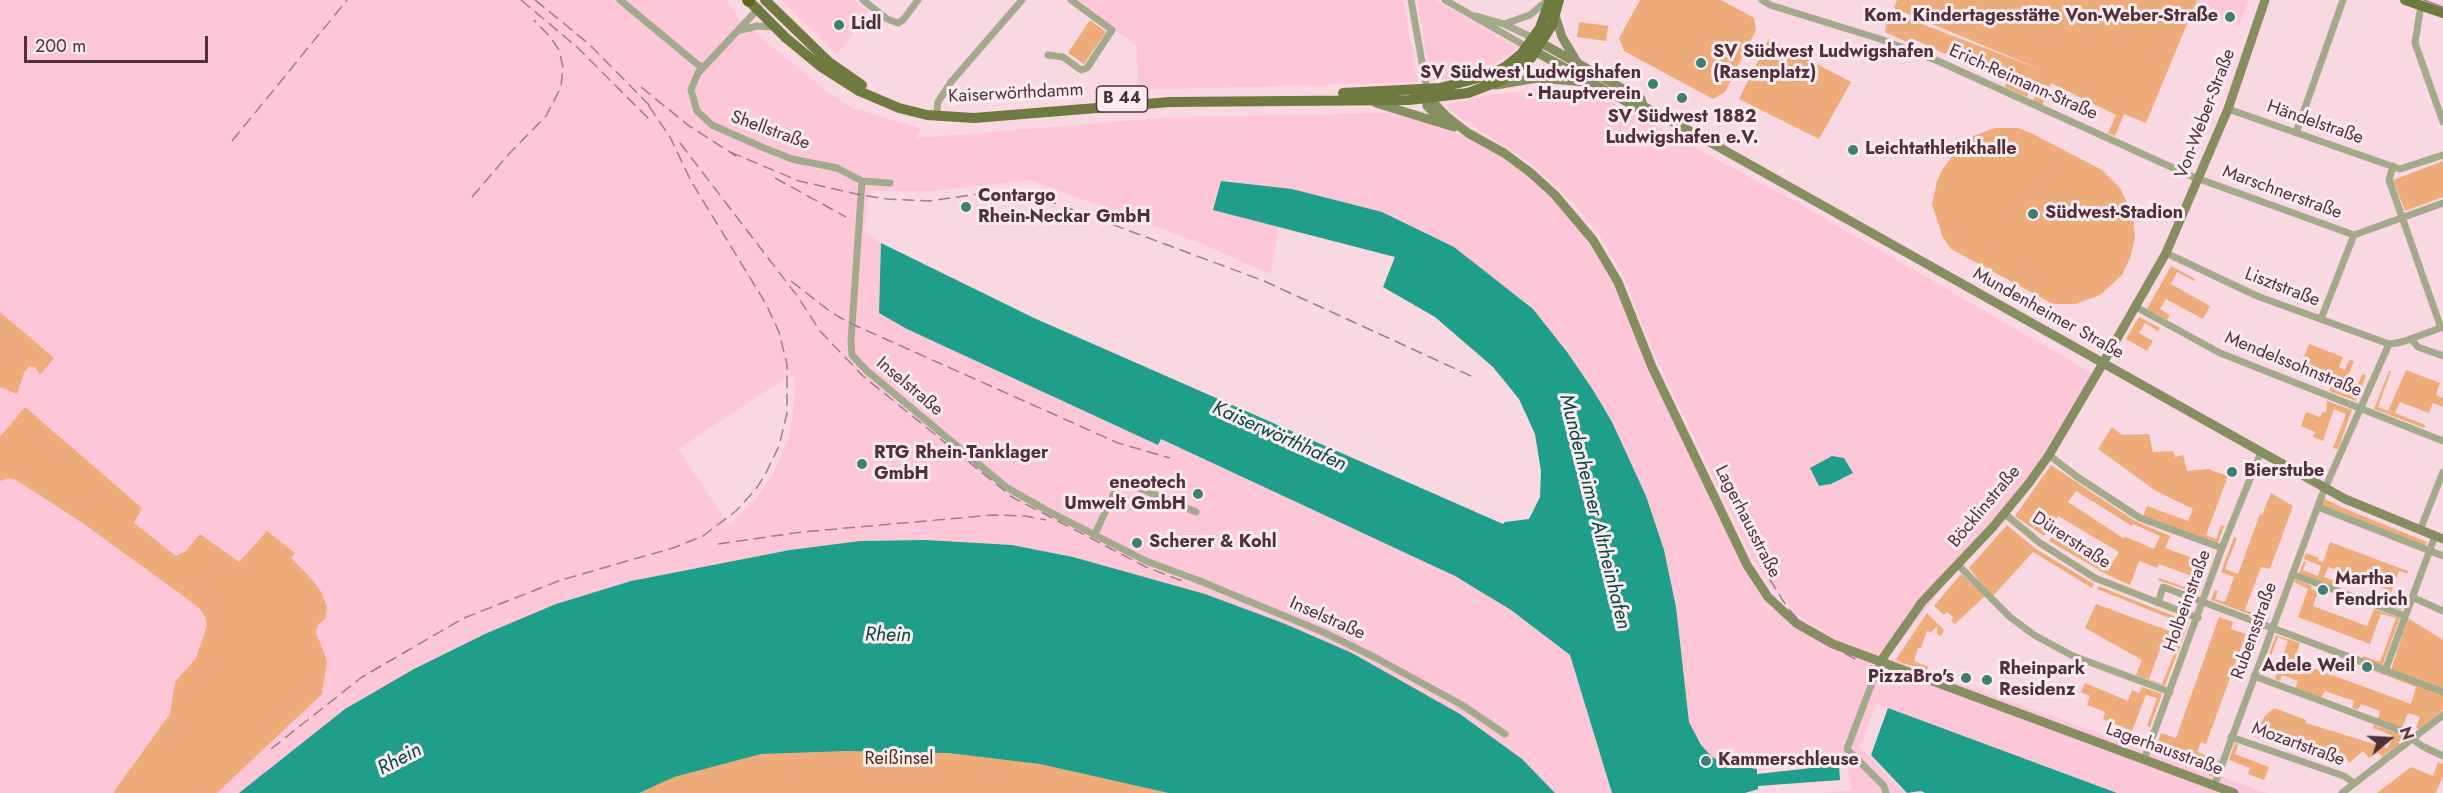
<!DOCTYPE html>
<meta charset="utf-8">
<style>
body{margin:0}
#map{position:relative;width:2443px;height:793px;overflow:hidden;background:#fad8e2;font-family:Jost,sans-serif}
canvas{display:block}
.north{position:absolute;left:2359px;top:709px;width:60px;height:60px;-webkit-text-stroke:4px #fcebf0;paint-order:stroke;rotate:72deg;font-size:16px;font-weight:700;line-height:24px;text-align:center;color:#50303b}
.north::after{content:'';display:block;margin:auto;width:21px;height:27px;background:#50303b;clip-path:polygon(50% 0,100% 100%,50% 72%,0 100%)}
.scale{position:absolute;left:24px;top:36px;width:184px;height:27px;box-sizing:border-box;border:3px solid #50303b;border-top:0;padding-left:8px;font-size:18px;line-height:21px;white-space:nowrap;color:#50303b;-webkit-text-stroke:4px #fcebf0;paint-order:stroke}
</style>
<div id="map">
<canvas width="2443" height="793"></canvas>
<div class="north">N</div>
<div class="scale">200 m</div>
</div>
<script>
const ctx = document.querySelector('canvas').getContext('2d');
ctx.lineJoin = 'round';
function fill(path, color) { ctx.fillStyle = color; ctx.fill(path, 'evenodd'); }
const toPath = rows => new Path2D(rows.map(r => 'M' + r).join(''));
function strokePath(path, color, width, dash) { ctx.strokeStyle = color; ctx.lineWidth = width; ctx.lineCap = dash ? 'butt' : 'round'; ctx.setLineDash(dash || []); ctx.stroke(path); }
function write(font, color, halo, rows, align = 'center') {
  ctx.font = font + ' Jost,sans-serif'; ctx.lineWidth = 6; ctx.setLineDash([]); ctx.textBaseline = 'middle'; ctx.strokeStyle = halo; ctx.fillStyle = color; for (const [text, x, y, turn = 0] of rows) {
    ctx.save(); ctx.translate(x, y); ctx.rotate((+turn || 0) * Math.PI / 180); ctx.textAlign = isNaN(turn) ? turn : align; if (halo) ctx.strokeText(text, 0, 0); ctx.fillText(text, 0, 0); ctx.restore();
  }
}
fill(toPath([
 [0,0,726,0,740,20,833,96,853,108,920,128,917,138,1172,117,1393,113,1436,123,1487,147,1526,174,1555,201,1582,232,1613,281,1744,568,1754,583,1779,613,1827,635,1795,613,1778,590,1774,592,1750,554,1653,352,1624,277,1598,233,1570,200,1527,160,1460,118,1445,105,1495,94,1541,89,1589,90,1802,205,2092,373,2059,436,1888,658,2267,793,2117,793,1876,704,1863,740,1858,745,1905,793,1821,793,1851,790,1847,757,1844,753,1756,759,1757,769,1725,764,1712,757,1701,745,1689,722,1676,607,1664,550,1646,496,1612,422,1593,390,1567,352,1533,309,1454,247,1382,212,1292,189,1221,182,1213,209,1279,227,1270,274,1200,243,1030,180,932,191,869,191,864,232,881,243,879,313,1159,445,1161,439,1455,576,1511,610,1570,655,1614,793,1555,793,1522,759,1460,714,1352,653,1283,623,1205,594,1075,557,1012,545,926,540,860,541,790,550,631,581,556,604,487,633,414,669,345,709,239,793,0,793],
 [795,376,793,414,789,436,776,468,757,498,729,525,678,449,786,378],
 [782,0,854,0,869,12,837,55],
 [1078,0,1403,0,1418,82,1138,90,1137,47],
 [1417,0,1436,0,1517,47,1511,54,1482,70,1460,77,1431,81],
 [2197,0,2249,0,2239,26,2194,8]
]), '#fdc7d8');
fill(toPath([
 [1640,0,1721,0,1754,18,1756,30,1725,92,1713,99,1624,51,1619,38],
 [1897,0,2197,0,2146,123,2124,114,2115,136,2108,133,2116,115,2051,83,2042,106,2032,102,2037,92,2030,88,2027,97,2005,87,2006,82,1911,38,1909,43,1885,32,1888,11,2042,70,1894,8],
 [1090,20,1106,32,1084,64,1068,53],
 [1579,22,1608,26,1606,41,1577,37],
 [1769,39,1851,82,1819,139,1739,99],
 [1995,128,2018,128,2031,133,2102,170,2120,188,2133,216,2135,238,2130,258,2122,275,2100,295,2075,304,2053,304,1951,249,1943,238,1932,204,1937,181,1942,170,1959,147,1973,136],
 [2443,161,2443,197,2405,211,2393,180],
 [2171,266,2195,279,2194,281,2177,272,2171,284,2210,306,2203,319,2166,299,2160,309,2170,315,2167,320,2147,309],
 [0,312,54,358,40,375,35,367,29,366,24,373,17,394,0,387],
 [2139,317,2160,328,2158,331,2145,323,2139,333,2153,341,2147,351,2126,339],
 [2309,344,2343,357,2339,367,2345,370,2349,360,2354,361,2342,391,2354,395,2362,374,2366,375,2356,401,2329,391,2335,375,2302,362],
 [2406,370,2440,383,2436,395,2443,398,2443,407,2433,403,2429,413,2400,402,2395,413,2425,425,2424,428,2374,409,2389,371,2391,371,2378,407,2388,411],
 [2327,401,2352,410,2338,449,2333,448,2346,414,2334,409,2323,441,2313,437,2315,432,2301,426,2306,412,2320,417,2322,412,2326,413],
 [25,407,142,508,134,523,176,556,186,551,200,534,239,562,267,531,295,553,291,558,310,577,322,593,327,608,325,619,318,625,316,632,327,661,322,694,217,793,113,793,170,714,175,682,196,658,207,626,206,618,200,609,182,595,81,522,16,480,8,478,0,481,0,437],
 [2112,427,2122,435,2149,434,2153,452,2173,451,2175,457,2183,455,2187,471,2208,469,2228,476,2206,535,2216,539,2221,525,2224,526,2218,543,2143,516,2147,506,2188,521,2193,509,2156,491,2098,449],
 [2051,465,2135,521,2170,536,2165,548,2204,562,2201,570,2206,572,2198,594,2158,580,2159,578,2196,591,2200,579,2159,564,2157,568,2139,561,2130,585,2106,574,2049,541,2051,537,2108,571,2119,552,2058,516,2044,536,2015,516],
 [2076,491,2132,526,2133,524,2160,536,2154,549,2126,537,2123,538,2068,502],
 [2271,493,2293,506,2270,569,2261,567,2245,610,2269,619,2268,621,2211,600,2215,590,2218,591,2215,599,2225,602,2234,577,2221,572,2234,537,2237,538,2225,569,2238,574,2260,514,2262,515],
 [2323,498,2346,509,2427,542,2425,547,2320,505],
 [2007,525,2036,549,2094,584,2092,588,2033,552,1992,597,1969,568],
 [2330,542,2408,571,2407,574,2399,571,2388,601,2402,607,2401,610,2381,603,2386,589,2328,567,2324,577,2340,583,2338,588,2299,573,2304,561,2306,562,2303,570,2318,576,2321,566,2304,559,2306,553,2319,558,2318,561,2323,562],
 [1961,574,1985,596,1955,624,1951,621,1953,617,1947,612,1944,615,1934,606],
 [2295,579,2312,586,2311,589,2318,592,2313,606,2367,626,2374,609,2400,618,2382,666,2362,658,2363,656,2380,662,2396,618,2381,614,2370,644,2298,617,2308,589,2294,582],
 [2098,586,2189,622,2165,686,2136,675,2142,660,2085,628,2096,604,2180,635,2184,624,2097,589],
 [2160,649,2174,654,2162,684,2149,679],
 [1927,613,1944,630,1941,636,1937,634,1937,626,1931,632,1927,631,1921,648,1918,648,1914,661,1928,667,1927,670,1899,662,1896,659],
 [2219,617,2233,622,2231,629,2246,634,2206,744,2201,742,2197,752,2219,760,2213,777,2209,775,2212,764,2157,744,2161,733,2176,738],
 [2408,618,2443,640,2443,690,2391,670],
 [2276,635,2300,643,2294,661,2411,704,2416,687,2311,647,2443,695,2443,710,2419,729,2416,728,2420,717,2408,713,2402,728,2378,719,2380,711,2361,704,2358,710,2352,708,2354,701,2325,691,2321,698,2295,689,2298,681,2282,675,2280,681,2275,679,2288,641,2278,637,2264,675,2262,674],
 [2085,683,2128,701,2132,690,2139,693,2142,687,2162,694,2150,727,2147,726,2157,698,2146,695,2132,731,2103,719,2105,712,2087,705,2090,696,2081,692],
 [2274,708,2306,720,2306,723,2387,748,2392,740,2391,735,2373,728,2374,725,2400,734,2405,740,2382,757,2378,752,2369,758,2363,751,2349,763,2346,757,2310,744,2311,741,2268,728,2266,733,2262,732,2259,738,2255,737,2264,717],
 [854,728,1229,793,570,793],
 [2235,743,2238,744,2235,754,2269,767,2264,780,2248,774,2250,768,2229,760],
 [2438,762,2443,764,2443,776,2436,793,2377,793,2411,767,2433,776]
]), '#eeac7a');
fill(toPath([
 [1221,181,1292,189,1382,212,1454,247,1533,309,1567,352,1593,390,1612,422,1646,496,1664,550,1676,607,1689,722,1701,745,1712,757,1725,764,1757,769,1757,774,1839,765,1840,780,1758,786,1758,789,1745,793,1612,793,1570,655,1511,610,1455,576,1161,439,1158,445,907,329,879,313,881,243,1034,318,1503,524,1505,522,1529,519,1540,497,1541,471,1535,434,1519,399,1493,367,1435,317,1383,287,1395,257,1213,210],
 [1832,456,1844,458,1853,473,1831,484,1819,486,1810,468],
 [926,540,1012,545,1073,557,1205,594,1283,623,1352,653,1460,714,1522,759,1555,793,1169,793,1040,764,949,753,846,751,761,754,674,777,639,793,239,793,345,709,414,669,487,633,556,604,631,581,790,550,860,541],
 [1888,708,2117,793,1925,793,1921,791,1907,793,1871,755]
]), '#1f9e89');
strokePath(toPath([
 [620,0,702,68],
 [863,0,887,19,898,23,903,20,918,0],
 [1411,0,1427,90],
 [1445,0,1527,47],
 [1762,0,1770,5,1880,39,1938,61,2191,176,2354,235],
 [2421,5,2415,43,2443,122],
 [759,8,698,73,691,90,697,111,712,125,764,148,792,159,837,168,862,181,890,183],
 [1476,16,1504,24,1533,38],
 [1504,24,1530,15,1548,0],
 [741,30,757,26,774,27],
 [1048,55,1063,57,1081,70,1087,68,1112,30,1071,0],
 [2228,109,2400,169,2443,155],
 [937,110,938,102,951,82,1022,0],
 [2296,133,2343,0],
 [2393,166,2389,180,2441,328],
 [862,181,851,341,852,355,866,370,1006,487,1048,511,1146,561,1200,581,1323,632,1376,658,1462,705,1505,734],
 [2354,235,2443,203],
 [2166,253,2257,296,2389,344,2402,342,2443,327],
 [2136,307,2220,353,2443,441],
 [2321,319,2354,235],
 [2411,339,2418,347,2443,356],
 [2049,455,2076,476,2140,518,2222,548],
 [2318,507,2443,556],
 [2005,514,2040,543,2095,578,2198,618],
 [2420,530,2443,472],
 [1095,534,1120,480,1196,512],
 [1958,565,2010,617,2034,635,2073,656,2170,692],
 [2292,574,2405,616],
 [2412,597,2443,611],
 [2158,603,2163,587,2443,692],
 [1880,662,1847,749,1884,786,1886,793],
 [2385,671,2435,536],
 [2254,676,2402,731,2422,746,2443,756],
 [2231,737,2344,776,2354,783],
 [2144,760,2222,548,2261,452],
 [2214,786,2322,495,2389,344],
 [2342,793,2443,715]
]), '#a3aa8b', 7);
strokePath(toPath([
 [1555,15,1562,37,1577,62],
 [1536,40,1641,99,1643,106],
 [1529,48,1636,107,1643,106,1699,136,2345,499,2443,539],
 [1496,85,1537,78,1586,82],
 [1426,92,1427,106,1441,120],
 [1428,92,1434,103,1446,116,1468,133,1504,153,1531,173,1555,195,1593,240,1618,282,1652,367,1747,565,1768,597,1796,623,1833,644,2234,793],
 [1376,103,1454,127],
 [1880,662,1922,602,1993,527,2029,483,2049,455,2095,377,2166,253,2228,109,2265,0]
]), '#858e60', 9);
strokePath(toPath([
 [765,0,829,62,862,85],
 [2405,0,2443,13],
 [749,1,786,38,820,66,859,91,899,108,927,115,974,118,1170,102,1409,100,1468,93,1502,80,1531,58,1552,25,1559,0],
 [1343,93,1440,88,1490,75,1505,67,1522,53,1540,28,1550,0]
]), '#6f7a40', 10);
strokePath(toPath([
 [748,0,749,1]
]), '#5d691f', 12);
strokePath(toPath([
 [2424,0,2443,7]
]), '#9f7e88', 1.5);
strokePath(toPath([
 [521,0,577,47,649,119],
 [535,0,589,44,652,108],
 [641,87,688,125,736,156],
 [232,141,347,0],
 [680,143,798,297,820,331,863,376,1012,497,1146,567,1185,582],
 [730,152,799,181,861,195,887,199,929,201,1001,191,1026,194,1052,202,1264,281,1471,376],
 [775,178,846,217],
 [472,197,508,155,546,116,561,87,563,67,559,50,551,38,534,20],
 [791,281,832,313,852,324,1118,443,1170,458],
 [1738,514,1769,578,1787,607,1805,627,1827,644,1857,660],
 [718,544,802,532,993,515,1025,516,1046,520],
 [271,749,362,677,464,618,561,580,673,548,703,536,736,511,756,489,765,475,779,446,787,413,787,364,779,332,766,304,691,181,670,137,646,102]
]), '#9f7e88', 1.5, [12, 6]);
for (const [x, y, r, color] of [
 [2230,17,6,"#3d7f71"],
 [839,25,6,"#3d7f71"],
 [1701,63,6,"#3d7f71"],
 [1653,84,6,"#3d7f71"],
 [1682,98,6,"#3d7f71"],
 [1853,150,6,"#3d7f71"],
 [966,207,6,"#3d7f71"],
 [2033,214,6,"#3d7f71"],
 [862,464,6,"#3d7f71"],
 [2232,472,6,"#3d7f71"],
 [1198,494,6,"#3d7f71"],
 [1137,543,6,"#3d7f71"],
 [2323,590,6,"#3d7f71"],
 [2367,667,6,"#3d7f71"],
 [1966,678,6,"#3d7f71"],
 [1987,680,6,"#3d7f71"],
 [1706,761,6,"#3d7f71"]
]) { const dot = new Path2D(); dot.arc(x, y, r, 0, 2 * Math.PI); ctx.fillStyle = color; ctx.fill(dot); strokePath(dot, '#fcebf0', 2); }
for (const [x, y, w] of [
 [1122,99,51]
]) { const box = new Path2D(); box.roundRect(x - w / 2, y - 13, w, 26, 4.5); ctx.fillStyle = '#fcebf0'; ctx.fill(box); strokePath(box, '#50303b', 1.5); }
write('bold 16px', '#50303b', null, [
 ["B 44",1122,99]
]);
write('bold 18px', '#50303b', '#fcebf0', [
 ["Kom. Kindertagesstätte Von-Weber-Straße",2218,17,"right"],
 ["Lidl",851,25],
 ["SV Südwest Ludwigshafen",1713,53],
 ["(Rasenplatz)",1713,74],
 ["SV Südwest Ludwigshafen",1641,74,"right"],
 ["- Hauptverein",1641,95,"right"],
 ["SV Südwest 1882",1682,118,"center"],
 ["Ludwigshafen e.V.",1682,139,"center"],
 ["Leichtathletikhalle",1865,150],
 ["Contargo",978,197],
 ["Rhein-Neckar GmbH",978,218],
 ["Südwest-Stadion",2045,214],
 ["RTG Rhein-Tanklager",874,454],
 ["GmbH",874,475],
 ["Bierstube",2244,472],
 ["eneotech",1186,484,"right"],
 ["Umwelt GmbH",1186,505,"right"],
 ["Scherer & Kohl",1149,543],
 ["Martha",2335,580],
 ["Fendrich",2335,601],
 ["Adele Weil",2355,667,"right"],
 ["Rheinpark",1999,670],
 ["Residenz",1999,691],
 ["PizzaBro's",1954,678,"right"],
 ["Kammerschleuse",1718,761]
], 'left');
write('18px', '#50303b', '#fcebf0', [
 ["Erich-Reimann-Straße",2023,83,24],
 ["Kaiserwörthdamm",1016,94,-3],
 ["Von-Weber-Straße",2206,114,-69],
 ["Händelstraße",2315,123,19],
 ["Shellstraße",770,131,20],
 ["Marschnerstraße",2282,193,20],
 ["Lisztstraße",2282,288,21],
 ["Mundenheimer Straße",2048,314,29],
 ["Mendelssohnstraße",2293,365,22],
 ["Inselstraße",909,387,40],
 ["Böcklinstraße",1985,507,-50],
 ["Lagerhausstraße",1747,522,63],
 ["Dürerstraße",2071,541,33],
 ["Holbeinstraße",2188,601,-70],
 ["Inselstraße",1327,619,24],
 ["Rubensstraße",2255,631,-70],
 ["Mozartstraße",2298,745,20],
 ["Lagerhausstraße",2164,750,20]
]);
write('18px', '#502d0f', '#fcebf0', [
 ["Reißinsel",899,760]
]);
write('italic 20px', '#024a3f', '#fcebf0', [
 ["Kaiserwörthhafen",1279,437,24],
 ["Mundenheimer Altrheinhafen",1594,512,76],
 ["Rhein",888,636,1],
 ["Rhein",400,760,-28]
]);
</script>
